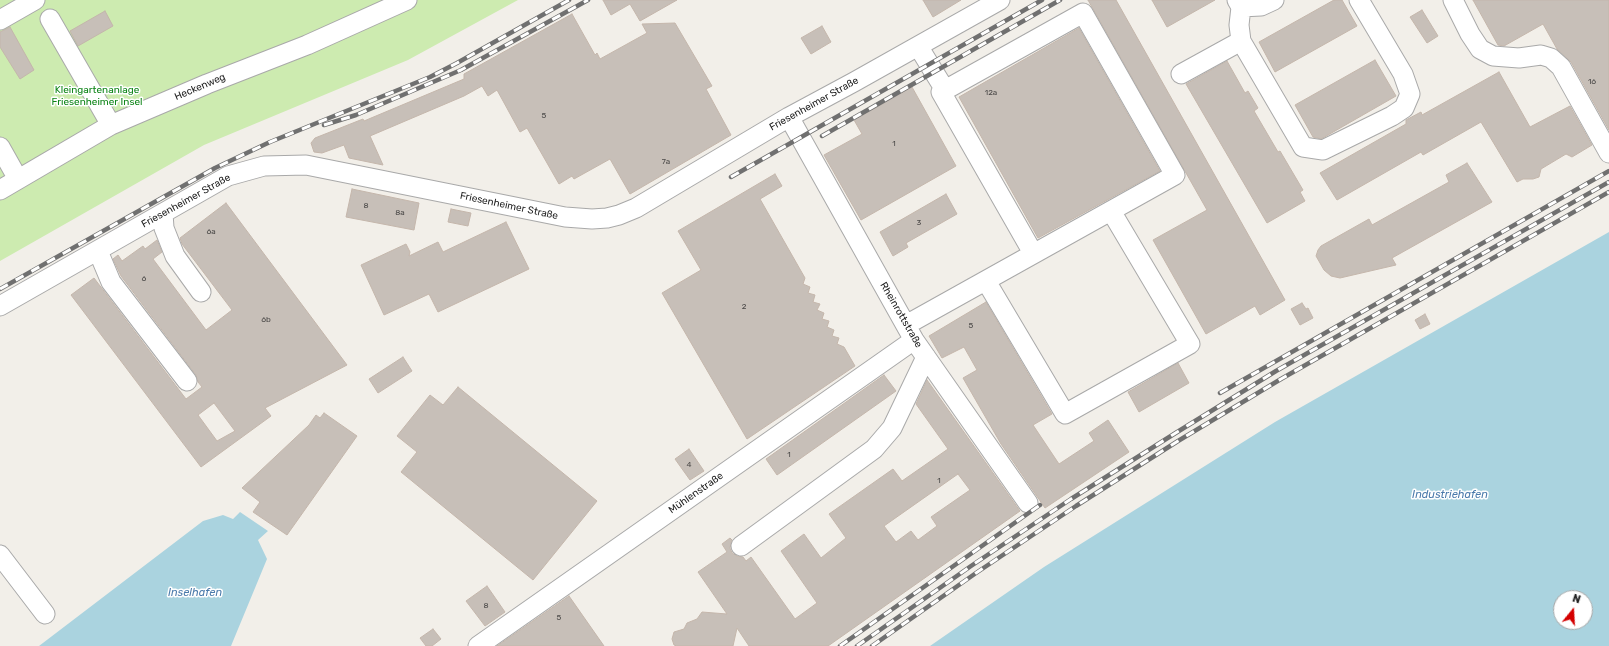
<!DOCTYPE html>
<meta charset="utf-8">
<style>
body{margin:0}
#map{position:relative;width:1609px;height:646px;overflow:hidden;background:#f2efe9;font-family:Rubik,sans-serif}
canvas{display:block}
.north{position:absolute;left:1553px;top:590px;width:40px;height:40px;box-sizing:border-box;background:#fff;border:1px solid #a7a7a7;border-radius:50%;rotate:18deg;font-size:11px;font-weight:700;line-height:16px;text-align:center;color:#222}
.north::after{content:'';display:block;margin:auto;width:14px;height:18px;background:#d40000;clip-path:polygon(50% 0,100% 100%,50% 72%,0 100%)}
</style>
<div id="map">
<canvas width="1609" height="646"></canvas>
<div class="north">N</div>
</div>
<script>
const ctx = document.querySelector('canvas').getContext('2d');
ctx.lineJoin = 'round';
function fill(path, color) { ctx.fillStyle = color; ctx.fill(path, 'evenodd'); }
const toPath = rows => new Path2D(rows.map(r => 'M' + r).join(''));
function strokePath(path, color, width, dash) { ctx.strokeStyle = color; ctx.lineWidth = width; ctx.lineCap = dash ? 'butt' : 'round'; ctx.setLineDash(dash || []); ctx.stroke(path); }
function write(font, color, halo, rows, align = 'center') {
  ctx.font = font + ' Rubik,sans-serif'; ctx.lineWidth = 3; ctx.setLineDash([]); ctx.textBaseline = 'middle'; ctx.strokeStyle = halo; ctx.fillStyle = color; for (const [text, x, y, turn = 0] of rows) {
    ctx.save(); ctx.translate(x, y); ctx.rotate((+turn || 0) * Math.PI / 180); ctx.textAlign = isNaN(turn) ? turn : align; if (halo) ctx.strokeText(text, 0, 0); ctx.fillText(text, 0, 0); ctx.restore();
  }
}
fill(toPath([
 [0,0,518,0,408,60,204,145,0,261]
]), '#cdebb0');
fill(toPath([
 [1609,232,1609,646,930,646,1044,567,1275,422],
 [1561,598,1585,598,1585,622,1561,622],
 [240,512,268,531,258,540,267,559,231,646,39,646,203,521,223,515,233,519]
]), '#aad3df');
const building = toPath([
 [603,0,677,0,640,21,630,4,611,15,603,0],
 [923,0,961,0,933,17,923,0],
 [1088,0,1116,0,1285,300,1260,315,1255,306,1206,334,1153,240,1207,210,1088,0],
 [1152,0,1215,0,1167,27,1152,0],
 [1334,0,1342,0,1357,26,1275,72,1259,42,1334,0],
 [1473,0,1609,0,1609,130,1571,62,1557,49,1543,24,1504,46,1498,45,1473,0],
 [1422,10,1438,36,1427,43,1410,17,1422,10],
 [105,11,113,26,78,46,70,31,105,11],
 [572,14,595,55,597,53,600,59,647,33,642,24,675,23,712,86,706,89,731,135,630,194,610,159,574,179,572,176,559,184,527,128,520,132,497,90,488,96,482,86,464,96,370,136,383,165,349,158,344,145,322,153,314,152,311,143,315,138,363,119,364,121,464,79,464,74,572,14],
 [822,26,831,42,811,54,801,38,822,26],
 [10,27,34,70,20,79,0,47,0,32,10,27],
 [1079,28,1160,171,1038,238,959,97,1079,28],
 [1375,60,1396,96,1321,139,1313,137,1295,105,1375,60],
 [1227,61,1245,93,1248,91,1258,108,1254,111,1278,152,1280,151,1303,190,1300,192,1305,201,1267,223,1186,84,1227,61],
 [1499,72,1530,127,1570,106,1592,145,1572,157,1566,154,1541,169,1539,177,1533,179,1523,179,1517,182,1481,122,1423,155,1421,152,1337,200,1320,173,1406,124,1406,120,1421,112,1422,115,1499,72],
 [912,87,956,166,861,220,824,155,862,134,854,120,912,87],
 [1467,163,1492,202,1392,258,1396,265,1340,278,1331,276,1324,270,1316,256,1318,250,1321,246,1369,219,1372,225,1449,182,1446,175,1467,163],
 [775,174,782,186,760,199,805,278,803,284,810,287,808,293,815,295,813,302,820,304,817,310,824,313,822,319,829,321,827,327,834,330,832,336,839,338,837,344,844,347,855,366,747,439,662,293,701,270,678,231,775,174],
 [352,189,419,203,414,230,346,217,352,189],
 [946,194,957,214,906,243,908,247,893,256,880,232,946,194],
 [226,203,347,365,265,408,271,416,201,467,71,295,94,278,186,399,202,387,198,382,196,375,121,276,113,259,118,255,122,261,143,246,145,249,157,240,162,252,153,259,206,330,232,310,182,244,180,238,226,203],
 [214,403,235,431,217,441,198,415,214,403],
 [451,209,471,213,468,226,448,222,451,209],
 [506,222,529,269,438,312,429,294,384,315,361,265,406,244,410,252,409,256,438,242,443,252,506,222],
 [986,302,1052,414,1033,425,1059,464,1094,441,1089,433,1108,420,1129,452,1045,508,1001,444,963,378,977,370,964,347,942,358,929,336,986,302],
 [1302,303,1306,309,1308,308,1313,318,1300,325,1291,309,1302,303],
 [1425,314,1430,324,1420,329,1415,320,1425,314],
 [403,357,412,371,378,393,369,379,403,357],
 [1178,363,1189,383,1139,412,1128,392,1178,363],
 [884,375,896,391,777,475,766,459,884,375],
 [927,380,1020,511,828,646,749,646,737,628,733,646,677,646,674,645,672,639,674,632,684,629,687,623,697,619,702,612,727,614,698,572,727,552,722,544,730,538,732,540,730,548,732,553,737,556,743,557,746,561,751,557,795,619,817,603,781,551,804,534,821,558,846,538,829,514,893,469,902,481,948,449,916,404,927,380],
 [958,474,970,490,931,517,937,526,918,540,911,531,896,542,884,526,958,474],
 [458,387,597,501,533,580,401,472,417,452,397,436,430,395,443,405,458,387],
 [324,413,357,436,287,535,253,512,260,502,242,488,309,425,316,415,320,418,324,413],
 [689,449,704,471,690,480,675,459,689,449],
 [487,586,505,612,485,626,466,601,487,586],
 [569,596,604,646,497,646,569,596],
 [433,629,441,639,432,646,426,646,420,638,433,629]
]);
fill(building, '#c7bfb8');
strokePath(building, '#c4b6ab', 1);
const minor = toPath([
 [1237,0,1241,7,1239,25,1241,41,1303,147,1323,150,1392,116,1404,108,1410,94,1403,74,1359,0],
 [1453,0,1470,34,1480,49,1493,56,1519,58,1541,55,1551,58,1561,67,1609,153],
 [1241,7,1261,6,1274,0],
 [50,19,111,125],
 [0,20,35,0],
 [918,46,945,90,941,92,1033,253],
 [1181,74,1241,41],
 [789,117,914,340,1028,503],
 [0,147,18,179],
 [0,190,111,125,207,84,307,45,407,0],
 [163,213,164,228,175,256,201,292],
 [98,251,111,282,187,381],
 [986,281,1065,414,1190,344,1111,211],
 [0,306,228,176,264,166,306,165,565,217,592,219,607,218,619,215,636,208,789,117,854,82,1000,0],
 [906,325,1175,175,1083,13,945,90],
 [741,546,874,449,892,428,926,357],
 [0,555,45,614],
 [478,646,914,340]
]);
strokePath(minor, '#a9a9a9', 21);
strokePath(minor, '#fff', 19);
const rail = toPath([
 [324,125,356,115,461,70,588,0],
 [822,136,1060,0],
 [731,177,1042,0],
 [0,289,215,168,270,142,430,77,457,63,569,0],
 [1220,393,1609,171],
 [840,646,1040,505],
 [857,646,971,566,1071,499,1174,434,1276,371,1609,182],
 [872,646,976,573,1076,506,1178,441,1281,379,1609,192]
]);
strokePath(rail, '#707070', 4.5);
strokePath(rail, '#fff', 3, [9]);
write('8px', '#4b4948', null, [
 ["16",1592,82],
 ["12a",991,93],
 ["5",544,116],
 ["1",894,144],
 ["7a",666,162],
 ["8",366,206],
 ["8a",400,213],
 ["3",919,223],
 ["6a",211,232],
 ["6",144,279],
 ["2",744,307],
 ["6b",266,320],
 ["5",971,326],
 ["1",789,455],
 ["4",689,465],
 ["1",939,481],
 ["8",486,606],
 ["5",559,618]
]);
write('10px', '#222', '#fff', [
 ["Heckenweg",200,87,-23],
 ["Friesenheimer Straße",814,104,-29],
 ["Friesenheimer Straße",186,201,-29],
 ["Friesenheimer Straße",509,206,12],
 ["Rheinrottstraße",901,315,60],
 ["Mühlenstraße",696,493,-35]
]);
write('10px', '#0c8416', '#fff', [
 ["Kleingartenanlage",97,90],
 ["Friesenheimer Insel",97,102]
]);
write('italic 11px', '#4a7aab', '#fff', [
 ["Industriehafen",1450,495],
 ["Inselhafen",195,593]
]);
</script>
